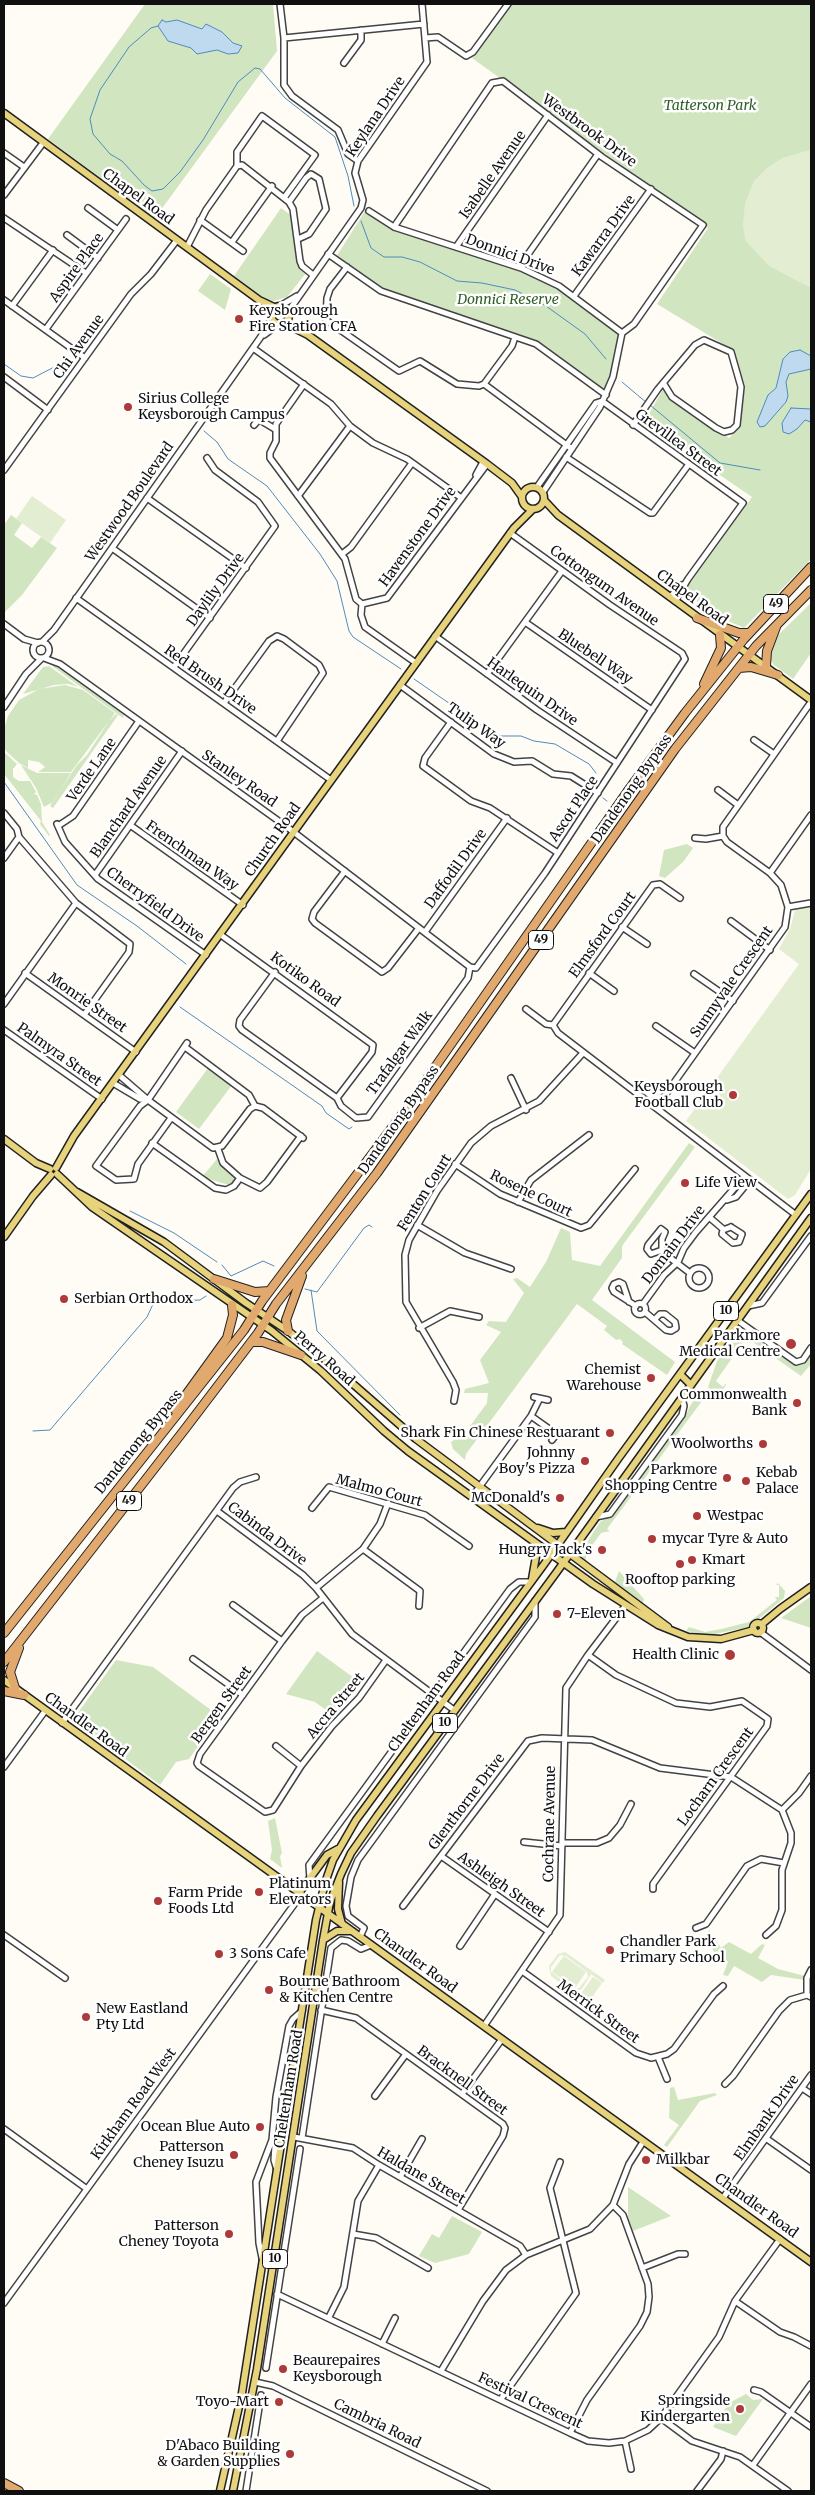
<!DOCTYPE html>
<style>
body{margin:0}
#map{position:relative;width:815px;height:2495px;overflow:hidden;background:#fefcf4;font-family:Merriweather,serif}
canvas{display:block}
.frame{position:absolute;inset:0;border:5px solid #101010;pointer-events:none}
</style>
<div id="map">
<canvas width="815" height="2495"></canvas>
<div class="frame"></div>
</div>
<script>
const ctx = document.querySelector('canvas').getContext('2d');
ctx.lineJoin = 'round';
function fill(path, color) { ctx.fillStyle = color; ctx.fill(path, 'evenodd'); }
const toPath = rows => new Path2D(rows.map(r => 'M' + r).join(''));
function trace(path, color, width, dash) { ctx.strokeStyle = color; ctx.lineWidth = width; ctx.lineCap = dash ? 'butt' : 'round'; ctx.setLineDash(dash || []); ctx.stroke(path); }
function label(font, color, halo, rows, align = 'center') {
  ctx.font = font + ' Merriweather,serif'; ctx.lineWidth = 5; ctx.setLineDash([]); ctx.textBaseline = 'middle'; ctx.strokeStyle = halo; ctx.fillStyle = color; for (const [text, x, y, turn = 0] of rows) {
    ctx.save(); ctx.translate(x, y); ctx.rotate((+turn || 0) * Math.PI / 180); ctx.textAlign = isNaN(turn) ? turn : align; if (halo) ctx.strokeText(text, 0, 0); ctx.fillText(text, 0, 0); ctx.restore();
  }
}
const green = toPath([
 [145,4,273,4,277,51,155,218,48,139],
 [510,4,811,4,811,559,744,628,717,616,684,592,752,497,644,423,663,389,729,438,740,427,745,386,733,350,657,304,708,228,472,58],
 [281,208,292,216,300,267,306,273,287,297,270,302,234,276],
 [365,211,388,226,508,268,520,270,551,284,619,334,609,384,604,388,600,387,535,342,377,286,336,257],
 [210,274,231,289,225,310,198,291],
 [11,515,22,523,14,535,32,548,41,537,57,548,22,595,4,613,4,525],
 [811,603,811,653,793,679,774,665,769,657,774,639],
 [54,663,124,714,123,718,52,666],
 [49,666,78,687,68,684,54,685,23,694,43,667],
 [65,685,83,690,115,713,71,772,38,772,45,767,39,762,28,760,28,768,19,763,6,751,4,747,5,726,8,716,19,700,39,689],
 [116,714,118,715,53,808,50,806,77,765,87,755,109,721],
 [4,752,17,764,13,769,13,777,19,781,30,781,36,792,34,794,37,795,41,804,42,822,50,835,49,836,40,824,41,821,4,774],
 [21,765,37,773,71,773,53,802,44,807,36,788],
 [687,844,693,848,683,862,665,878,659,876,664,850],
 [208,1068,232,1085,199,1129,176,1112],
 [689,1143,695,1147,622,1246,622,1258,592,1300,675,1362,667,1375,622,1344,623,1342,620,1339,616,1340,604,1330,607,1326,577,1304,466,1454,465,1460,453,1449,451,1442,465,1433,487,1403,488,1393,464,1393,465,1389,489,1383,480,1360,501,1332,486,1325,489,1321,506,1322,524,1293,513,1279,517,1278,530,1287,546,1262,561,1228,570,1232,572,1260,600,1266],
 [217,1159,220,1165,232,1173,236,1178,234,1183,229,1185,202,1177],
 [745,1332,794,1365,802,1364,811,1353,811,1364,801,1376,750,1340,748,1343,744,1341,716,1381,723,1387,726,1383,725,1387,720,1392,710,1389,708,1387,717,1361,736,1335],
 [694,1399,702,1401,607,1529,610,1531,601,1533,586,1554,586,1562,581,1559,582,1550,600,1522,612,1515,685,1416],
 [619,1571,644,1599,643,1603,615,1582],
 [778,1583,785,1591,784,1598,749,1627,710,1635,686,1631,689,1627,705,1632,721,1629,749,1622,777,1600,775,1597,779,1597,779,1585,776,1585],
 [811,1596,811,1628,781,1618],
 [317,1651,361,1683,334,1716,315,1702,286,1694],
 [116,1660,153,1667,219,1716,189,1759,176,1762,160,1785,78,1723,72,1721],
 [275,1818,282,1853,280,1856,282,1868,270,1859,272,1850,268,1821],
 [709,1930,721,1948,729,1942,751,1954,762,1944,765,1945,758,1958,778,1969,805,1976,805,1980,771,1975,762,1982,734,1966,728,1976,723,1975,728,1962,715,1954,706,1936],
 [674,2087,678,2100,715,2093,717,2095,700,2101,667,2147,664,2145,679,2125,669,2118,670,2088],
 [628,2187,671,2216,633,2231,628,2217],
 [452,2216,482,2232,469,2254,435,2263,419,2256,432,2234,439,2238],
 [746,2394,753,2400,763,2399,736,2436,713,2427,729,2403]
]);
const pitch = toPath([
 [809,150,811,151,811,288,769,266,745,240,743,224,745,203,754,181,767,168,782,158],
 [32,496,66,520,50,543,16,519],
 [811,906,811,1169,795,1195,788,1199,686,1121,799,964,779,949,790,929,795,910],
 [565,1952,605,1980,603,1983,591,1974,582,1989,573,1992,551,1976,549,1966,558,1954],
 [560,1955,566,1956,587,1972,588,1977,579,1988,574,1989,551,1972,551,1967],
 [564,1956,586,1972,575,1988,552,1972],
 [593,1977,602,1983,588,2003,579,1996]
]);
const water = toPath([
 [162,20,166,22,177,20,202,29,206,24,222,32,233,43,242,46,238,53,228,54,217,50,197,54,191,48,168,41,158,26,162,20],
 [800,350,811,356,811,369,789,374,786,382,788,396,786,402,765,426,760,427,757,422,768,395,776,388,783,359,790,352,800,350],
 [791,408,811,409,811,422,805,420,797,429,789,434,783,432,782,423,791,408]
]);
const stream = toPath([
 [158,26,151,28,129,47,100,90,90,119,93,134,110,154,122,161,144,185,152,191,163,189,180,172,203,140,238,82,255,68,260,69,285,98,335,137,348,176,354,206],
 [361,221,371,248,384,257,402,257,420,262,457,281,482,283,515,290,546,306,585,334,606,359],
 [4,364,21,376,33,378,62,363],
 [622,382,647,403],
 [650,405,720,463,760,470],
 [204,431,217,442,228,459,267,486,320,554,337,581,349,631,353,637,401,669],
 [414,679,488,730,501,736,521,736,534,741,555,744,589,764,596,773],
 [4,782,77,885,137,926,186,964],
 [603,798,607,801],
 [180,1007,322,1106,326,1113,349,1129,352,1127],
 [130,1211,174,1233,217,1262],
 [222,1265,231,1276,263,1261,274,1266],
 [305,1289,317,1292,364,1228,369,1225,372,1227],
 [311,1290,317,1331,400,1415],
 [33,1431,50,1430,147,1317,154,1302,200,1300,206,1296]
]);
const minor = toPath([
 [280,4,284,38,284,85,292,96,338,130,348,154,358,161],
 [284,38,424,24],
 [425,38,438,37,466,56,473,52,508,4],
 [344,63,361,40,361,30],
 [4,153,24,167],
 [237,166,237,152,262,116,315,155,284,198],
 [4,195,43,143],
 [289,202,306,178,311,174,319,179,326,209,309,234,298,239],
 [88,208,118,230],
 [369,211,394,227,521,268,559,286,622,333,613,377,600,407,543,492],
 [4,218,86,273],
 [200,220,243,251],
 [394,227,492,83,503,81,602,157,703,225,634,324,622,333],
 [67,235,98,258],
 [232,242,272,186],
 [187,247,206,210,237,166,242,165,289,202,293,209,300,261,302,266,313,275],
 [456,247,548,115],
 [328,254,381,291,536,344,606,395],
 [347,267,330,289,327,298,326,320,399,371,420,361,457,384,479,386,484,384],
 [521,268,524,260,598,154],
 [574,296,651,189],
 [4,300,85,358],
 [12,306,53,250],
 [280,306,297,296],
 [288,312,361,208,363,200,355,173,358,161,427,62,422,4],
 [46,329,126,219],
 [264,335,279,324],
 [253,348,331,404,350,426,373,443,407,459,460,497],
 [4,377,48,410],
 [304,384,276,424,276,441,270,453,270,458,345,559,356,599,362,604,387,598,487,464],
 [484,384,572,449],
 [484,384,512,346,515,337],
 [602,401,743,503,688,579,675,601],
 [260,420,275,429],
 [254,425,261,417],
 [633,425,658,389,695,345,704,340,731,352,741,387,737,425,732,430,724,432,716,428,672,397,664,384],
 [566,457,650,513,653,513,689,464],
 [4,470,131,294,151,274,177,240],
 [476,475,483,462],
 [537,487,596,403,602,401],
 [298,496,350,426],
 [147,498,246,568],
 [112,548,210,618],
 [342,554,351,547,412,463],
 [670,597,682,585],
 [76,598,331,780],
 [362,604,361,615,365,627,416,663],
 [525,622,652,710],
 [4,624,24,639,38,643],
 [435,636,537,710,617,763],
 '33 650a8 8 0 1 1 16 0a8 8 0 1 1-16 0Z',
 [42,642,54,630,112,548,260,338,272,318],
 [44,658,60,664,287,827,470,967,476,968,545,873,685,659,682,653,610,605,510,533],
 [174,667,275,526,258,502,215,470,207,458],
 [487,674,562,571],
 [400,685,494,754,514,762,532,761,553,774,571,776,598,793],
 [224,703,269,641,277,636,284,639,319,665,323,673,277,741],
 [4,707,26,674,41,659],
 [451,722,425,758,423,766,471,801,490,808,558,853],
 [754,740,774,754],
 [718,790,738,805],
 [4,813,17,829,19,837,76,903,130,944,129,952,84,1015],
 [57,824,65,842,98,879,206,955],
 [130,825,243,905],
 [58,826,73,816,139,721],
 [695,838,706,839,723,836],
 [4,858,19,837],
 [345,871,314,912,312,919,315,923,382,972,388,968,419,928],
 [770,873,811,815],
 [95,875,182,751],
 [788,907,811,903],
 [731,921,770,950],
 [622,927,647,944],
 [425,932,507,818],
 [221,935,373,1045,372,1052,337,1098],
 [275,972,240,1020,239,1026,242,1030,337,1098],
 [25,973,136,1052],
 [589,973,614,991],
 [694,974,733,1001],
 [4,1004,76,903],
 [526,1009,546,1024,553,1025],
 [553,1025,558,1033,796,1215],
 [553,1025,653,885,660,884,680,898],
 [656,1026,695,1053],
 [4,1030,102,1099],
 [185,1047,249,1095,255,1106],
 [119,1075,148,1100,213,1148,222,1146,250,1109,255,1106,263,1108,303,1138],
 [511,1078,526,1110],
 [113,1083,140,1099,147,1100],
 [337,1098,341,1106,356,1118,368,1117,468,978,470,967],
 [656,1108,785,927,788,907,781,885,770,873,727,842,723,836,723,827,811,702],
 [171,1118,138,1164,134,1179,116,1180,96,1166,140,1106,148,1100,187,1043],
 [152,1143,215,1188,226,1190,234,1186,240,1178],
 [218,1149,223,1163,240,1178,260,1188,267,1182,301,1136],
 [455,1164,500,1194,581,1228,589,1225,635,1169],
 [727,1200,736,1197,750,1180],
 [518,1202,531,1180,589,1135],
 [709,1217,723,1229],
 [417,1225,465,1253,511,1269],
 [731,1227,742,1234,739,1242,733,1243,722,1234,723,1230,731,1227],
 [661,1229,665,1232,662,1239,662,1250,651,1254,647,1249,648,1245,661,1229],
 [661,1251,690,1273],
 '689 1278a10 10 0 1 1 20 0a10 10 0 1 1-20 0Z',
 [629,1302,623,1284,619,1282,614,1284,612,1288,614,1292,636,1306],
 '634.5 1309a5.5 5.5 0 1 1 11 0a5.5 5.5 0 1 1-11 0Z',
 [643,1304,664,1275,678,1262,684,1248,696,1232,745,1176],
 [748,1306,762,1303,811,1236],
 [645,1312,666,1330,671,1331,676,1328,675,1322,665,1314,660,1314,655,1319],
 [737,1320,796,1362,803,1360,811,1348],
 [419,1328,450,1311,479,1317],
 [534,1397,548,1400],
 [454,1401,456,1390,453,1382,406,1302,405,1255,409,1240,437,1191,471,1143,491,1126,539,1101,583,1053],
 [531,1416,555,1433],
 [552,1440,559,1431],
 [472,1497,531,1416,539,1400],
 [312,1508,329,1487,425,1515,469,1546],
 [217,1511,303,1575,316,1588,352,1634,454,1710],
 [596,1517,610,1514,682,1415,684,1406,682,1398],
 [363,1549,420,1591,419,1606],
 [316,1588,363,1549,380,1524,388,1503],
 [323,1598,302,1615,282,1641,200,1754,197,1763,199,1766,265,1812,273,1810,301,1766,332,1726,359,1698,386,1660],
 [233,1605,282,1641],
 [760,1632,811,1670],
 [588,1655,616,1675,676,1703,710,1707,742,1701,768,1719,767,1726,653,1884,653,1889],
 [193,1659,243,1695],
 [62,1723,233,1488,240,1482,256,1477],
 [276,1746,301,1766],
 [4,1767,45,1711],
 [782,1810,799,1793,811,1776],
 [524,1842,562,1846],
 [562,1843,597,1843,609,1838,620,1825,631,1804],
 [441,1856,549,1932],
 [310,1879,309,1865,510,1589,519,1582,531,1582],
 [403,1906,528,1741,542,1738,592,1740,660,1768,731,1777,782,1810,791,1833,791,1843,782,1870,782,1910,776,1926,766,1935],
 [696,1928,706,1924,747,1866,761,1859,784,1863],
 [4,1935,65,1978],
 [360,1937,364,1928,348,1916,346,1906,351,1877,358,1860,535,1617,535,1601],
 [460,1946,495,1894],
 [522,1971,636,2053,651,2058,667,2054,674,2049,714,1994,723,1986],
 [807,1995,807,1978,811,1970],
 [321,2010,356,2018,503,2124,505,2128,503,2136,458,2210],
 [484,2026,560,1915,566,1688,588,1655,626,1605],
 [658,2057,667,2079],
 [725,2084,733,2076,779,2011,790,2000,807,1995,811,1997],
 [802,2088,811,2094],
 [462,2094,502,2039],
 [375,2096,406,2054],
 [4,2129,87,2189],
 [294,2137,353,2148,379,2165,520,2246,526,2255],
 [302,2138,331,1948,341,1940,348,1941,361,1949,371,1945],
 [767,2139,811,2170],
 [272,2140,275,2146,274,2160,277,2170],
 [400,2177,422,2139],
 [723,2198,811,2075],
 [353,2234,376,2238,428,2268],
 [262,2258,259,2243,256,2182,272,2140,276,2097,289,2026,293,2019,302,2011],
 [642,2268,678,2254,685,2254],
 [277,2294,570,2433,588,2441,609,2443,625,2441,648,2430,661,2418,719,2337,735,2301,780,2239],
 [735,2301,780,2332,794,2337,811,2346],
 [4,2303,301,1895],
 [329,2317,344,2287,358,2201,379,2165],
 [382,2344,395,2318],
 [266,2368,300,2149],
 [441,2371,483,2301,506,2270,526,2255,590,2229,613,2205],
 [255,2382,273,2386,487,2491],
 [754,2390,761,2392,811,2427],
 [501,2399,576,2293,550,2188,560,2162],
 [661,2418,692,2441,740,2457,788,2491],
 [570,2433,587,2400,640,2326,647,2312,649,2297,648,2284,623,2215,613,2205,629,2164,643,2142],
 [625,2441,631,2469],
 [753,2465,811,2384],
 [246,2491,261,2395],
 [697,2491,721,2459,723,2451]
]);
const major = toPath([
 [4,113,259,300,276,308],
 '271 315a9 9 0 1 1 18 0a9 9 0 1 1-18 0Z',
 [284,323,308,335,487,464,512,483,522,497],
 '522 498a11 11 0 1 1 22 0a11 11 0 1 1-22 0Z',
 [544,500,558,515,811,700],
 [4,1139,36,1163,50,1169],
 [56,1168,74,1136,306,815,514,528,533,509],
 [57,1174,92,1207,272,1331,321,1371,384,1431,408,1451,593,1584,658,1625,688,1637,721,1639,754,1630],
 [77,1192,164,1242,246,1303,288,1331,321,1356,416,1439,668,1627],
 [4,1237,33,1196,51,1175],
 [680,1374,691,1385],
 [538,1528,553,1533,566,1532],
 [532,1579,538,1545],
 '753 1628a5 5 0 1 1 10 0a5 5 0 1 1-10 0Z',
 [762,1624,780,1609,811,1587],
 [4,1680,811,2262],
 [339,1882,338,1909,342,1924],
 [299,1893,327,1855,338,1849],
 [323,1940,337,1931,351,1931],
 [220,2491,242,2393,316,1920,325,1883,333,1860,356,1820,545,1563,618,1459,811,1194],
 [233,2491,257,2369,323,1940,330,1902,341,1874,351,1853,377,1816,556,1573,811,1218]
]);
const highway = toPath([
 [697,618,739,633,749,633],
 [766,666,767,651,776,627],
 [739,668,751,667,778,675],
 [704,684,721,648,720,635],
 [214,1279,255,1292,269,1291],
 [288,1331,286,1320,302,1276],
 [251,1342,263,1342,301,1355],
 [175,1410,227,1338,233,1315,232,1305],
 [4,1633,244,1330,262,1301,403,1113,627,792,685,713,744,639,811,567],
 [4,1662,185,1429,258,1333,276,1304,377,1173,675,749,756,646,811,590],
 [15,1688,10,1672,19,1648],
 [4,1691,24,1695],
 [4,2483,19,2491]
]);
const markers = [
 [239,319,5,"#af3939"],
 [128,407,5,"#af3939"],
 [733,1095,5,"#af3939"],
 [685,1183,5,"#af3939"],
 [64,1299,5,"#af3939"],
 [791,1344,6,"#af3939"],
 [651,1378,5,"#af3939"],
 [797,1403,5,"#af3939"],
 [610,1433,5,"#af3939"],
 [763,1444,5,"#af3939"],
 [585,1461,5,"#af3939"],
 [727,1478,5,"#af3939"],
 [746,1481,5,"#af3939"],
 [560,1498,5,"#af3939"],
 [697,1516,5,"#af3939"],
 [652,1539,5,"#af3939"],
 [602,1550,5,"#af3939"],
 [692,1560,5,"#af3939"],
 [680,1564,5,"#af3939"],
 [557,1614,5,"#af3939"],
 [730,1655,6,"#af3939"],
 [259,1892,5,"#af3939"],
 [158,1901,5,"#af3939"],
 [610,1950,5,"#af3939"],
 [219,1954,5,"#af3939"],
 [269,1990,5,"#af3939"],
 [86,2017,5,"#af3939"],
 [260,2127,5,"#af3939"],
 [234,2155,5,"#af3939"],
 [646,2160,5,"#af3939"],
 [229,2234,5,"#af3939"],
 [283,2369,5,"#af3939"],
 [279,2402,5,"#af3939"],
 [740,2409,5,"#af3939"],
 [290,2454,5,"#af3939"]
];
const shields = [
 [776,604,25],
 [541,940,25],
 [726,1311,25],
 [129,1501,25],
 [445,1723,25],
 [275,2259,25]
];
const shieldNames = [
 ["49",776,604],
 ["49",541,940],
 ["10",726,1311],
 ["49",129,1501],
 ["10",445,1723],
 ["10",275,2259]
];
const parkNames = [
 ["Tatterson Park",710,106],
 ["Donnici Reserve",508,300]
];
const streetNames = [
 ["Keylana Drive",376,117,-56],
 ["Westbrook Drive",589,131,36],
 ["Isabelle Avenue",493,175,-55],
 ["Chapel Road",138,197,36],
 ["Kawarra Drive",604,236,-54],
 ["Donnici Drive",510,255,20],
 ["Aspire Place",77,268,-54],
 ["Chi Avenue",79,347,-54],
 ["Grevillea Street",678,443,36],
 ["Westwood Boulevard",130,502,-55],
 ["Havenstone Drive",418,537,-54],
 ["Cottongum Avenue",604,586,35],
 ["Daylily Drive",216,590,-54],
 ["Chapel Road",692,598,36],
 ["Bluebell Way",595,657,34],
 ["Red Brush Drive",210,680,35],
 ["Harlequin Drive",532,692,35],
 ["Tulip Way",476,726,35],
 ["Verde Lane",92,770,-55],
 ["Stanley Road",239,779,35],
 ["Dandenong Bypass",632,789,-55],
 ["Blanchard Avenue",129,807,-55],
 ["Ascot Place",574,809,-56],
 ["Church Road",273,840,-55],
 ["Frenchman Way",192,856,35],
 ["Daffodil Drive",456,869,-54],
 ["Cherryfield Drive",155,905,36],
 ["Elmsford Court",603,935,-54],
 ["Kotiko Road",305,980,36],
 ["Sunnyvale Crescent",732,982,-55],
 ["Monrie Street",87,1003,35],
 ["Trafalgar Walk",400,1053,-54],
 ["Palmyra Street",59,1055,35],
 ["Dandenong Bypass",399,1120,-55],
 ["Fenton Court",425,1193,-58],
 ["Rosene Court",531,1194,26],
 ["Domain Drive",674,1245,-53],
 ["Perry Road",324,1359,41],
 ["Dandenong Bypass",139,1442,-51],
 ["Malmo Court",379,1491,15],
 ["Cabinda Drive",267,1534,37],
 ["Cheltenham Road",427,1702,-54],
 ["Bergen Street",222,1705,-54],
 ["Accra Street",336,1706,-50],
 ["Chandler Road",86,1725,36],
 ["Locharn Crescent",716,1777,-54],
 ["Glenthorne Drive",467,1802,-53],
 ["Cochrane Avenue",550,1824,-89],
 ["Ashleigh Street",501,1885,35],
 ["Chandler Road",415,1961,36],
 ["Merrick Street",598,2012,36],
 ["Bracknell Street",462,2081,36],
 ["Cheltenham Road",289,2089,-81],
 ["Kirkham Road West",134,2104,-54],
 ["Elmbank Drive",767,2118,-55],
 ["Haldane Street",421,2176,30],
 ["Chandler Road",756,2206,36],
 ["Festival Crescent",530,2401,25],
 ["Cambria Road",377,2424,26]
];
const poiNames = [
 ["Keysborough",249,311],
 ["Fire Station CFA",249,327],
 ["Sirius College",138,399],
 ["Keysborough Campus",138,415],
 ["Keysborough",723,1087,"right"],
 ["Football Club",723,1103,"right"],
 ["Life View",695,1183],
 ["Serbian Orthodox",74,1299],
 ["Parkmore",780,1336,"right"],
 ["Medical Centre",780,1352,"right"],
 ["Chemist",641,1370,"right"],
 ["Warehouse",641,1386,"right"],
 ["Commonwealth",787,1395,"right"],
 ["Bank",787,1411,"right"],
 ["Shark Fin Chinese Restuarant",600,1433,"right"],
 ["Woolworths",753,1444,"right"],
 ["Johnny",575,1453,"right"],
 ["Boy's Pizza",575,1469,"right"],
 ["Parkmore",717,1470,"right"],
 ["Shopping Centre",717,1486,"right"],
 ["Kebab",756,1473],
 ["Palace",756,1489],
 ["McDonald's",550,1498,"right"],
 ["Westpac",707,1516],
 ["mycar Tyre & Auto",662,1539],
 ["Hungry Jack's",592,1550,"right"],
 ["Kmart",702,1560],
 ["Rooftop parking",680,1580,"center"],
 ["7-Eleven",567,1614],
 ["Health Clinic",719,1655,"right"],
 ["Platinum",269,1884],
 ["Elevators",269,1900],
 ["Farm Pride",168,1893],
 ["Foods Ltd",168,1909],
 ["Chandler Park",620,1942],
 ["Primary School",620,1958],
 ["3 Sons Cafe",229,1954],
 ["Bourne Bathroom",279,1982],
 ["& Kitchen Centre",279,1998],
 ["New Eastland",96,2009],
 ["Pty Ltd",96,2025],
 ["Ocean Blue Auto",250,2127,"right"],
 ["Patterson",224,2147,"right"],
 ["Cheney Isuzu",224,2163,"right"],
 ["Milkbar",656,2160],
 ["Patterson",219,2226,"right"],
 ["Cheney Toyota",219,2242,"right"],
 ["Beaurepaires",293,2361],
 ["Keysborough",293,2377],
 ["Springside",730,2401,"right"],
 ["Kindergarten",730,2417,"right"],
 ["Toyo-Mart",269,2402,"right"],
 ["D'Abaco Building",280,2446,"right"],
 ["& Garden Supplies",280,2462,"right"]
];
fill(green, '#d2e5c1');
fill(pitch, '#e2edd2');
fill(water, '#bfdaef');
trace(water, '#4f8bbd', 1);
trace(stream, '#4f8bbd', 1);
trace(minor, '#434343', 8);
trace(major, '#212121', 9);
trace(highway, '#212121', 10);
trace(minor, '#fff', 5);
trace(major, '#e7d37b', 6);
trace(highway, '#e2a96e', 8);
for (const [x, y, r, color] of markers) { const dot = new Path2D(); dot.arc(x, y, r, 0, 2 * Math.PI); ctx.fillStyle = color; ctx.fill(dot); trace(dot, '#fff', 2); }
for (const [x, y, w] of shields) { const box = new Path2D(); box.roundRect(x - w / 2, y - 9.5, w, 19, 4); ctx.fillStyle = '#fff'; ctx.fill(box); trace(box, '#101010', 1); }
label('bold 12px', '#101010', null, shieldNames);
label('italic 14px', '#306028', '#fff', parkNames);
label('14px', '#101010', '#fff', streetNames);
label('14px', '#101010', '#fff', poiNames, 'left');
</script>
